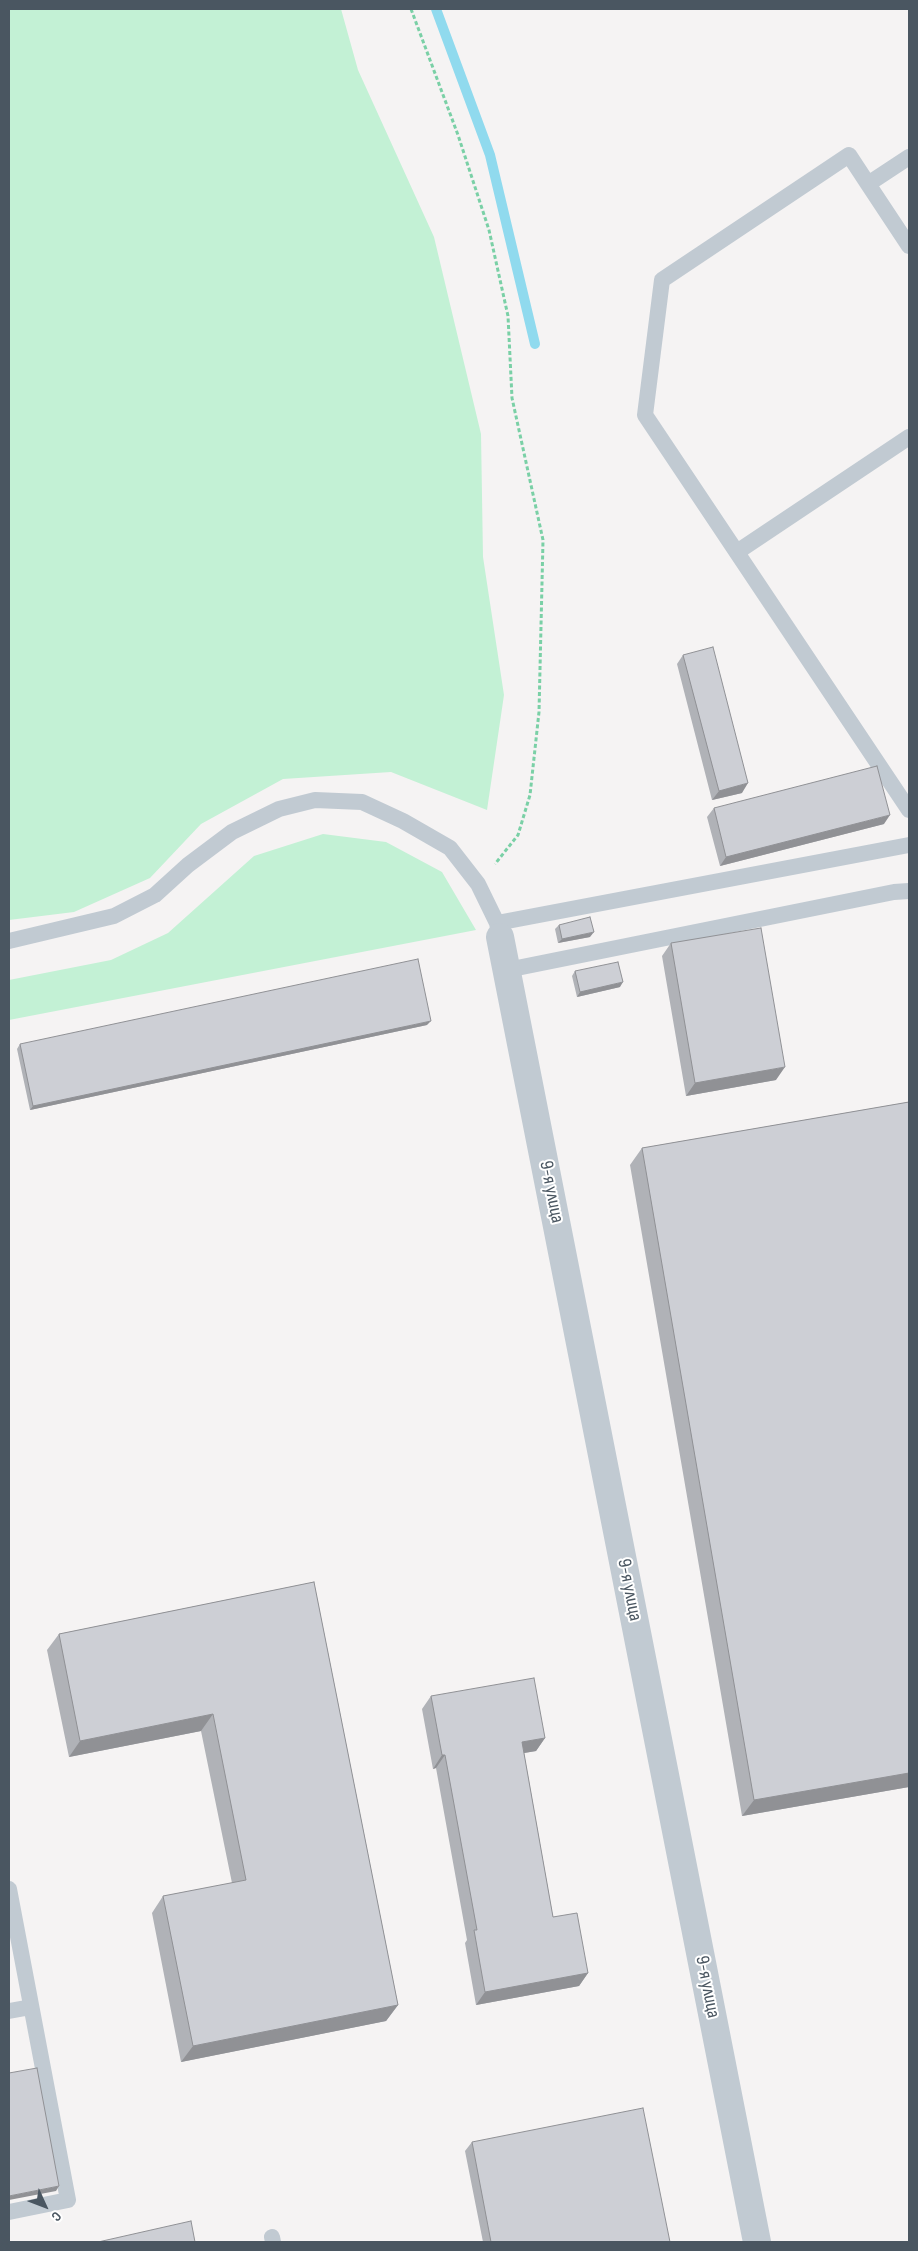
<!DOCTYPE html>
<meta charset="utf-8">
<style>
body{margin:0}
#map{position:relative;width:918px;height:2251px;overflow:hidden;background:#f5f3f3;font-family:"Sofia Sans Condensed",sans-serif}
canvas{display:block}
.frame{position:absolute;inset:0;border:10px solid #4a5661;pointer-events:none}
.north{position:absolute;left:20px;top:2181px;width:50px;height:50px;-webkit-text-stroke:4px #fff;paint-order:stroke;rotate:133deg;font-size:14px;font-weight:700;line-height:20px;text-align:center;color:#4a5661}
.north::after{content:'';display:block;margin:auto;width:18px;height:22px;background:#4a5661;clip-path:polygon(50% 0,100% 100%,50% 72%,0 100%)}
</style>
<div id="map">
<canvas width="918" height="2251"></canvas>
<div class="frame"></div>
<div class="north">С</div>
</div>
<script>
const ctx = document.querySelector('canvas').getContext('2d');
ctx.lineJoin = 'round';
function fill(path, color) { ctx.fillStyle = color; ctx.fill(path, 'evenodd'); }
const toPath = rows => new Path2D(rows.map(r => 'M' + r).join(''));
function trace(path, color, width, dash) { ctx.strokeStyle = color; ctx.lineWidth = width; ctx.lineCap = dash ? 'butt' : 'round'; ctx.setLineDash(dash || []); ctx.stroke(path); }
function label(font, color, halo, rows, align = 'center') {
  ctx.font = font + ' "Sofia Sans Condensed",sans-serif'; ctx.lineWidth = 4; ctx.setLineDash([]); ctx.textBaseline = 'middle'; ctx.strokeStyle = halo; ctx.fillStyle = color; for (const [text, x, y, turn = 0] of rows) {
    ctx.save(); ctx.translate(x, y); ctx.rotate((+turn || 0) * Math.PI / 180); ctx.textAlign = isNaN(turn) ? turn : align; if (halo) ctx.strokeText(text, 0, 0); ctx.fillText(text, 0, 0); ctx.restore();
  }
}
const green = toPath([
 [9,9,341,9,358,70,434,237,481,434,483,557,504,695,487,810,391,772,283,779,201,824,150,878,74,912,9,920],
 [323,834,386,842,442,872,476,930,9,1020,9,980,111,960,168,933,254,856]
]);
const stream = toPath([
 [436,9,490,155,535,344]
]);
const path = toPath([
 [411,9,458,135,489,230,508,316,512,398,543,540,539,712,530,795,518,835,495,864]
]);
const lane = toPath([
 [909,157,868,184,849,155,662,280,645,415,909,810],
 [868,184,909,246],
 [737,552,909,437],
 [497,923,909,845],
 [9,941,114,916,155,895,188,865,232,832,279,809,315,800,362,802,403,821,450,848,478,884,497,923,500,937],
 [507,970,894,892,909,891],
 [9,1889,68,2200,9,2212],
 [9,2011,31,2007],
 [272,2237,273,2242]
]);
const street = toPath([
 [500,937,757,2242]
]);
const wall = toPath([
 [683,655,742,793,712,800,677,664],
 [714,808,884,824,720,866,707,817],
 [559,925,590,937,558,943,555,929],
 [671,943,776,1080,686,1096,662,956],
 [575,971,620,987,577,997,572,976],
 [427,1025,30,1110,17,1049,20,1044],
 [909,1102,909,1787,742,1816,630,1165,642,1148],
 [314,1582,398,2005,386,2021,181,2062,152,1913,163,1896,232,1883,201,1731,69,1757,47,1650,59,1634],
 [431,1696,545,1738,536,1751,524,1753,553,1917,588,1973,579,1986,476,2005,465,1943,467,1940,436,1768,433,1769,422,1709],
 [472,2142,670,2242,483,2242,465,2151]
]);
const shadedWall = toPath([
 [748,783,742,793,712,800,719,791],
 [890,815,884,824,720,866,726,857],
 [594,932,590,937,558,943,562,939],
 [623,982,620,987,577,997,580,992],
 [431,1021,427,1025,30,1110,33,1106],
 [785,1067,776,1080,686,1096,695,1083],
 [213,1714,201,1731,69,1757,80,1741],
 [545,1738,536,1751,512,1755,522,1742],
 [442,1755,445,1755,436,1768,433,1769],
 [909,1773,909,1787,742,1816,754,1800],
 [588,1973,579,1986,476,2005,485,1992],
 [398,2005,386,2021,181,2062,193,2046],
 [59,2186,56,2191,9,2200,9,2196]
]);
const building = toPath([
 [713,647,748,783,719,791,683,655,713,647],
 [877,766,890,815,726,857,714,808,877,766],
 [590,917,594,932,562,939,559,925,590,917],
 [761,928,785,1067,695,1083,671,943,761,928],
 [418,959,431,1021,33,1106,20,1044,418,959],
 [618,962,623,982,580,992,575,971,618,962],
 [909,1102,909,1773,754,1800,642,1148,909,1102],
 [314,1582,398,2005,193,2046,163,1896,246,1880,213,1714,80,1741,59,1634,314,1582],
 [534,1678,545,1738,522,1742,553,1917,577,1913,588,1973,485,1992,474,1930,477,1930,445,1755,442,1755,431,1696,534,1678],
 [37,2068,59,2186,9,2196,9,2073,37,2068],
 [643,2108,670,2242,491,2242,472,2142,643,2108],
 [191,2221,195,2242,98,2242,191,2221]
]);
const streetNames = [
 ["9-я улица",551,1192,79],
 ["9-я улица",629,1590,79],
 ["9-я улица",707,1987,79]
];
fill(green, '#c3f1d5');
trace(stream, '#90daee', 10);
trace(path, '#7ad0a6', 3, [4, 2.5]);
trace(lane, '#c1cad2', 16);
trace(street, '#c1cad2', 28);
fill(wall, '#b0b2b7');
fill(shadedWall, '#909195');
fill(building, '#cdcfd5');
trace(building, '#909195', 1);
label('19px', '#4a5661', '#fff', streetNames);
</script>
